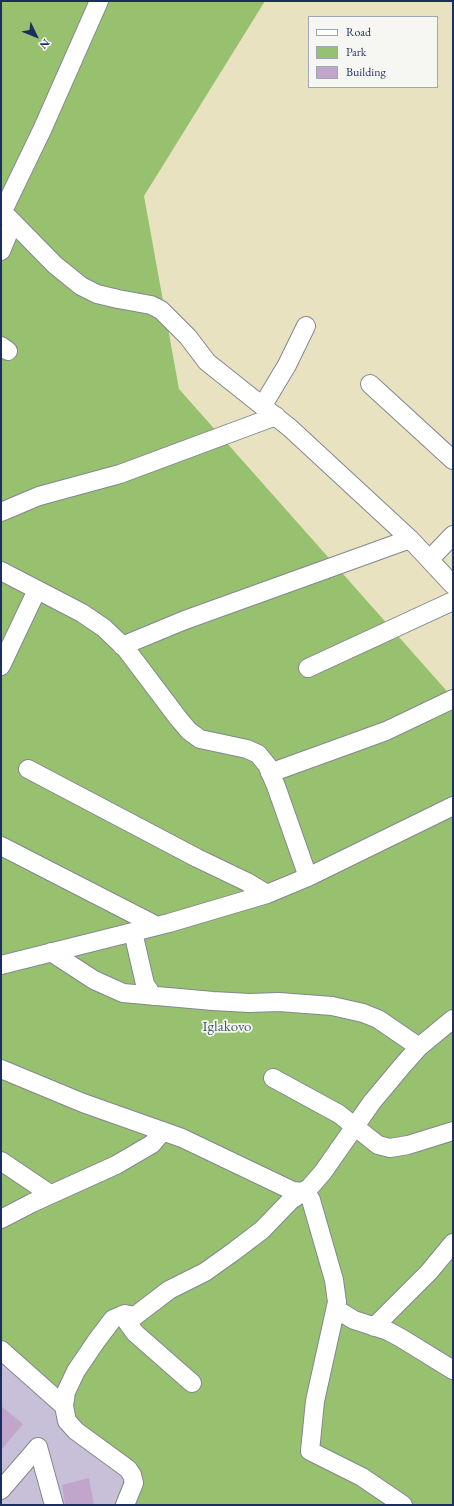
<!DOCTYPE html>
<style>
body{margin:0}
#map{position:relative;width:454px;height:1506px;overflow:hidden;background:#e9e2c0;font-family:"EB Garamond",serif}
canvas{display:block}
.frame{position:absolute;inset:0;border:2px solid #1b2f5e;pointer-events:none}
.legend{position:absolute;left:308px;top:16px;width:130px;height:72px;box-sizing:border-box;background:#f6f6f2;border:1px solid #9ea6b7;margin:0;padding:5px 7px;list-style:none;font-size:12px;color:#1b2f5e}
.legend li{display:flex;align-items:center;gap:8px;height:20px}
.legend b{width:20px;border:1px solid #9ea6b7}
.north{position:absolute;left:16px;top:16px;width:40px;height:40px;-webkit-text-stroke:3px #f6f6f2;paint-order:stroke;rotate:133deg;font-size:11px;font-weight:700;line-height:16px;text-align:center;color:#1b2f5e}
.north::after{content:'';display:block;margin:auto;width:14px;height:18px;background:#1b2f5e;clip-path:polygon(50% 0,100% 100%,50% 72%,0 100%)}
</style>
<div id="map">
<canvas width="454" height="1506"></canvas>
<div class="frame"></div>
<ul class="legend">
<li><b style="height:5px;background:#fff"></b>Road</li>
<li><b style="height:11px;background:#97c16e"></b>Park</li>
<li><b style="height:11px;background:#c2a5ca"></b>Building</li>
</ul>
<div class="north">N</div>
</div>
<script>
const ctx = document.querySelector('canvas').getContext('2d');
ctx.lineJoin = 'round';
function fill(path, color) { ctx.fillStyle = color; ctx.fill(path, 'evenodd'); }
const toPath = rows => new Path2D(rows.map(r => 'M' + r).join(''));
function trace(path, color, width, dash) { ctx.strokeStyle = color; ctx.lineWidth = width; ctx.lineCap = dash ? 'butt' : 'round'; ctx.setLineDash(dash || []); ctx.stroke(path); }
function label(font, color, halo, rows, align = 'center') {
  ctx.font = font + ' "EB Garamond",serif'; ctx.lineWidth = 3.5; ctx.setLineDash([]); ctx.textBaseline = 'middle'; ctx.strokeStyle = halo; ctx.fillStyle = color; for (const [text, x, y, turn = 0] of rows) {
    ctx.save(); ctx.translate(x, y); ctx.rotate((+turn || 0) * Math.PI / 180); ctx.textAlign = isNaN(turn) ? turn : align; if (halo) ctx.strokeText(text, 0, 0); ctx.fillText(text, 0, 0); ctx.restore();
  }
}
const industrial = toPath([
 [1,1357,127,1475,114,1505,1,1505]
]);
const green = toPath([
 [1,1,265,1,144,196,179,389,453,698,453,1505,114,1505,126,1475,57,1423,57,1403,1,1357]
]);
const building = toPath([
 [1,1406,23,1424,1,1450],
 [89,1478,94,1505,65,1505,62,1485]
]);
const minor = toPath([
 [3,212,55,265,81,286,97,294,118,299,151,305,161,310,188,337,207,362,290,428,410,539,453,585],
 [1,215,42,130,99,1],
 [1,251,13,222],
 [1,346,8,351],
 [370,384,453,460],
 [263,405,287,365,306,326],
 [1,512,39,496,120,474,276,416],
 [430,559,453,535],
 [1,571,82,613,104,628,126,649,178,718,189,731,200,739,247,749,258,754,267,765,276,786,308,877],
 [122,646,185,620,410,539],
 [1,666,37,590],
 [308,668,453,601],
 [28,769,197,858,247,882,267,894],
 [270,773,386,731,453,699],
 [1,846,157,926],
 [133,932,145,984,153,996],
 [51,952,94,980,123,993,213,1001,249,1003,279,1002,332,1006,363,1013,378,1019,419,1047],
 [1,965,169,923,267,894,308,877,453,806],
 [1,1069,83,1103,182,1138,293,1191,305,1192,307,1194,311,1200,334,1280,337,1302,315,1401,310,1451,362,1477,403,1505],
 [273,1078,339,1114,378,1145,390,1148,408,1145,453,1131],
 [1,1161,50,1194],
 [1,1219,32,1203,116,1165,152,1144,163,1131],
 [336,1309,354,1320,388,1331,401,1338,453,1370],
 [122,1315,135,1333,192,1383],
 [374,1327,429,1272,453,1243],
 [1,1350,64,1406],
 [38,1447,54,1505],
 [1,1490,38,1447],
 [125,1505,134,1483,132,1475,128,1469,76,1431,67,1421,64,1406,66,1392,76,1371,97,1340,113,1319,125,1314,135,1316,169,1290,205,1272,233,1252,262,1230,290,1201,310,1187,323,1172,372,1102,403,1065,419,1047,453,1019]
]);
const parkNames = [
 ["Iglakovo",227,1027]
];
fill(industrial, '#c7c0d8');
fill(green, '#97c16e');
fill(building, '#c2a5ca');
trace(minor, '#82888f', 20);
trace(minor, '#fff', 18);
label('15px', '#405b63', '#f6f6f2', parkNames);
</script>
